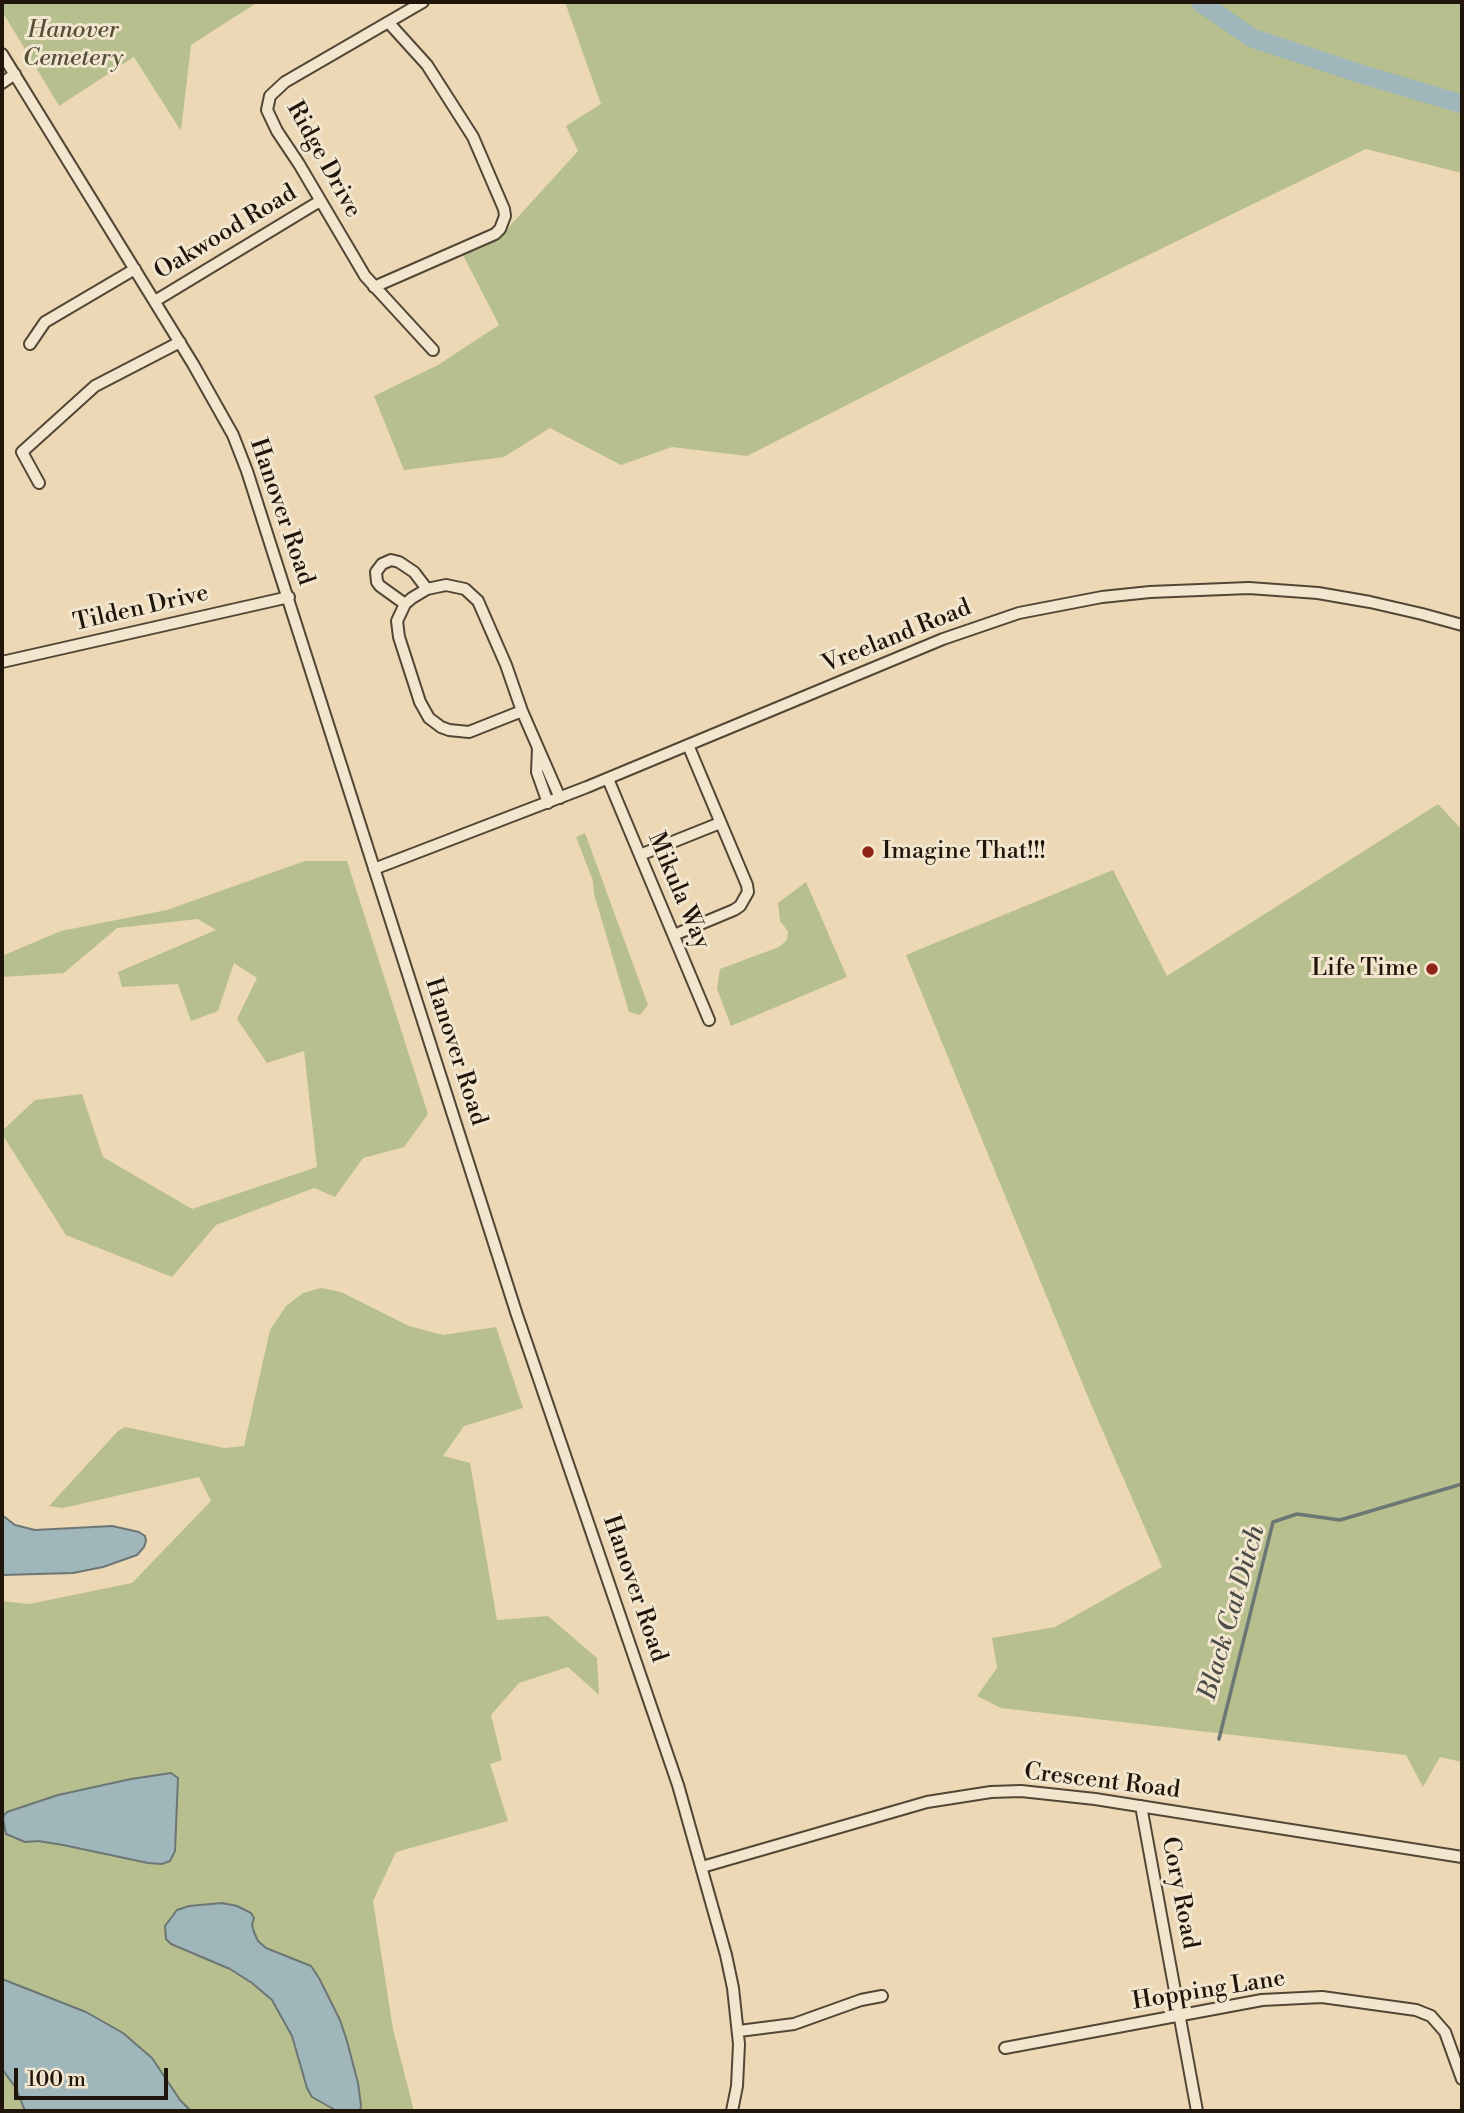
<!DOCTYPE html>
<style>
body{margin:0}
#map{position:relative;width:1464px;height:2113px;overflow:hidden;background:#ecd8b5;font-family:"Libre Bodoni",serif}
canvas{display:block}
.frame{position:absolute;inset:0;border:4px solid #1f150a;pointer-events:none}
.scale{position:absolute;left:14px;top:2068px;width:154px;height:32px;box-sizing:border-box;border:4px solid #1f150a;border-top:0;padding-left:9px;font-size:21px;line-height:24px;white-space:nowrap;color:#1f150a;-webkit-text-stroke:5px #f3e6cf;paint-order:stroke}
</style>
<div id="map">
<canvas width="1464" height="2113"></canvas>
<div class="frame"></div>
<div class="scale">100 m</div>
</div>
<script>
const ctx = document.querySelector('canvas').getContext('2d');
ctx.lineJoin = 'round';
function fill(path, color) { ctx.fillStyle = color; ctx.fill(path, 'evenodd'); }
const toPath = rows => new Path2D(rows.map(r => 'M' + r).join(''));
function trace(path, color, width, dash) { ctx.strokeStyle = color; ctx.lineWidth = width; ctx.lineCap = dash ? 'butt' : 'round'; ctx.setLineDash(dash || []); ctx.stroke(path); }
function label(font, color, halo, rows, align = 'center') {
  ctx.font = font + ' "Libre Bodoni",serif'; ctx.lineWidth = 6; ctx.setLineDash([]); ctx.textBaseline = 'middle'; ctx.strokeStyle = halo; ctx.fillStyle = color; for (const [text, x, y, turn = 0] of rows) {
    ctx.save(); ctx.translate(x, y); ctx.rotate((+turn || 0) * Math.PI / 180); ctx.textAlign = isNaN(turn) ? turn : align; if (halo) ctx.strokeText(text, 0, 0); ctx.fillText(text, 0, 0); ctx.restore();
  }
}
const green = toPath([
 [2,2,258,2,191,45,181,131,134,57,59,106,2,11],
 [565,2,1462,2,1462,173,1366,149,980,337,747,456,672,447,621,465,550,428,504,457,404,470,374,396,438,365,499,325,460,249,508,228,578,151,566,126,601,104],
 [1438,804,1462,830,1462,1762,1440,1757,1423,1787,1406,1755,1001,1708,977,1696,997,1668,992,1638,1055,1627,1162,1567,1088,1397,906,955,1113,870,1167,976],
 [585,833,648,1005,640,1015,629,1012,594,894,593,881,576,837],
 [305,861,347,861,428,1114,404,1147,363,1158,335,1197,314,1188,216,1225,172,1277,66,1235,2,1134,2,1131,35,1100,82,1094,103,1157,192,1209,317,1167,304,1051,267,1063,237,1019,257,978,234,963,218,1011,191,1021,178,984,122,987,118,972,216,930,198,919,117,928,64,973,2,977,2,956,61,931,167,910],
 [806,882,847,977,731,1026,717,989,720,969,779,947,787,940,788,931,780,921,778,903],
 [321,1288,341,1292,409,1326,443,1335,496,1327,523,1408,464,1426,443,1456,470,1463,497,1620,548,1616,597,1658,599,1695,568,1667,519,1683,491,1715,502,1760,490,1764,508,1821,396,1852,373,1901,393,2029,414,2111,2,2111,2,1601,29,1604,132,1583,211,1501,199,1477,63,1508,49,1506,118,1431,125,1427,224,1448,244,1446,270,1330,286,1306,303,1293]
]);
const water = toPath([
 [2,1515,15,1525,35,1530,112,1526,139,1532,145,1536,146,1541,144,1547,137,1555,103,1567,73,1573,2,1575,2,1515],
 [171,1773,178,1778,175,1851,170,1861,162,1864,148,1863,63,1845,38,1841,25,1842,6,1834,3,1819,4,1815,7,1812,58,1795,131,1779,171,1773],
 [222,1903,237,1906,251,1913,254,1918,252,1925,254,1932,258,1941,266,1948,311,1966,319,1978,340,2020,347,2041,358,2083,361,2105,360,2111,337,2111,312,2097,307,2088,292,2036,272,2000,252,1983,230,1969,171,1944,166,1939,165,1926,177,1910,189,1906,222,1903],
 [2,1979,86,2012,123,2033,152,2058,180,2100,191,2111,25,2111,16,2088,2,2069,2,1979]
]);
const stream = toPath([
 [1219,1739,1273,1522,1297,1514,1340,1520,1462,1484]
]);
const river = toPath([
 [1200,2,1252,38,1361,74,1462,104]
]);
const minor = toPath([
 [423,2,285,82,270,96,267,110,277,131,299,164,365,276,433,350],
 [2,54,193,364,233,435,247,471,517,1315,678,1785,726,1955,733,1988,739,2044,737,2086,732,2111],
 [2,83,15,74],
 [374,287,495,234,500,229,505,216,504,209,473,137,427,65,389,23],
 [155,301,320,201],
 [30,344,45,322,135,269],
 [39,483,22,452,95,386,180,342],
 [405,604,380,586,377,582,376,572,382,564,391,560,399,562,414,572,427,589],
 [2,662,289,597],
 [522,711,469,732,449,730,441,727,429,718,420,702,399,637,397,621,405,604,412,598,427,589,446,585,465,589,478,601,506,665,522,711,560,798],
 [538,748,537,772,548,803],
 [608,779,709,1020],
 [640,855,720,823],
 [374,869,587,787,943,639,1019,613,1102,597,1150,592,1249,588,1318,593,1370,602,1422,614,1462,625],
 [674,935,734,910,740,906,748,892,747,885,688,745],
 [1141,1806,1197,2111],
 [702,1867,927,1802,991,1792,1021,1791,1095,1799,1462,1857],
 [739,2031,794,2024,861,2000,882,1996],
 [1005,2048,1262,2000,1322,1997,1416,2010,1431,2016,1445,2032,1462,2079]
]);
const markers = [
 [868,852,7,"#8f2418"],
 [1432,969,7,"#8f2418"]
];
const parkNames = [
 ["Hanover",73,31],
 ["Cemetery",73,59]
];
const streetNames = [
 ["Ridge Drive",323,160,61],
 ["Oakwood Road",226,233,-31],
 ["Hanover Road",281,512,71],
 ["Tilden Drive",141,609,-13],
 ["Vreeland Road",897,637,-22],
 ["Mikula Way",678,891,67],
 ["Hanover Road",455,1052,72],
 ["Hanover Road",634,1589,71],
 ["Crescent Road",1102,1782,7],
 ["Cory Road",1179,1893,79],
 ["Hopping Lane",1209,1991,-9]
];
const poiNames = [
 ["Imagine That!!!",882,852],
 ["Life Time",1418,969,"right"]
];
const waterNames = [
 ["Black Cat Ditch",1233,1613,-74]
];
fill(green, '#b7bf8e');
fill(water, '#9fb6ba');
trace(water, '#6c7674', 2);
trace(stream, '#6c7674', 3.5);
trace(river, '#9fb6ba', 19);
trace(minor, '#524635', 14);
trace(minor, '#f3e6cf', 10);
for (const [x, y, r, color] of markers) { const dot = new Path2D(); dot.arc(x, y, r, 0, 2 * Math.PI); ctx.fillStyle = color; ctx.fill(dot); trace(dot, '#f3e6cf', 2.5); }
label('italic 24px', '#545038', '#f3e6cf', parkNames);
label('24px', '#1f150a', '#f3e6cf', streetNames);
label('24px', '#1f150a', '#f3e6cf', poiNames, 'left');
label('italic 26px', '#4c4d48', '#f3e6cf', waterNames);
</script>
